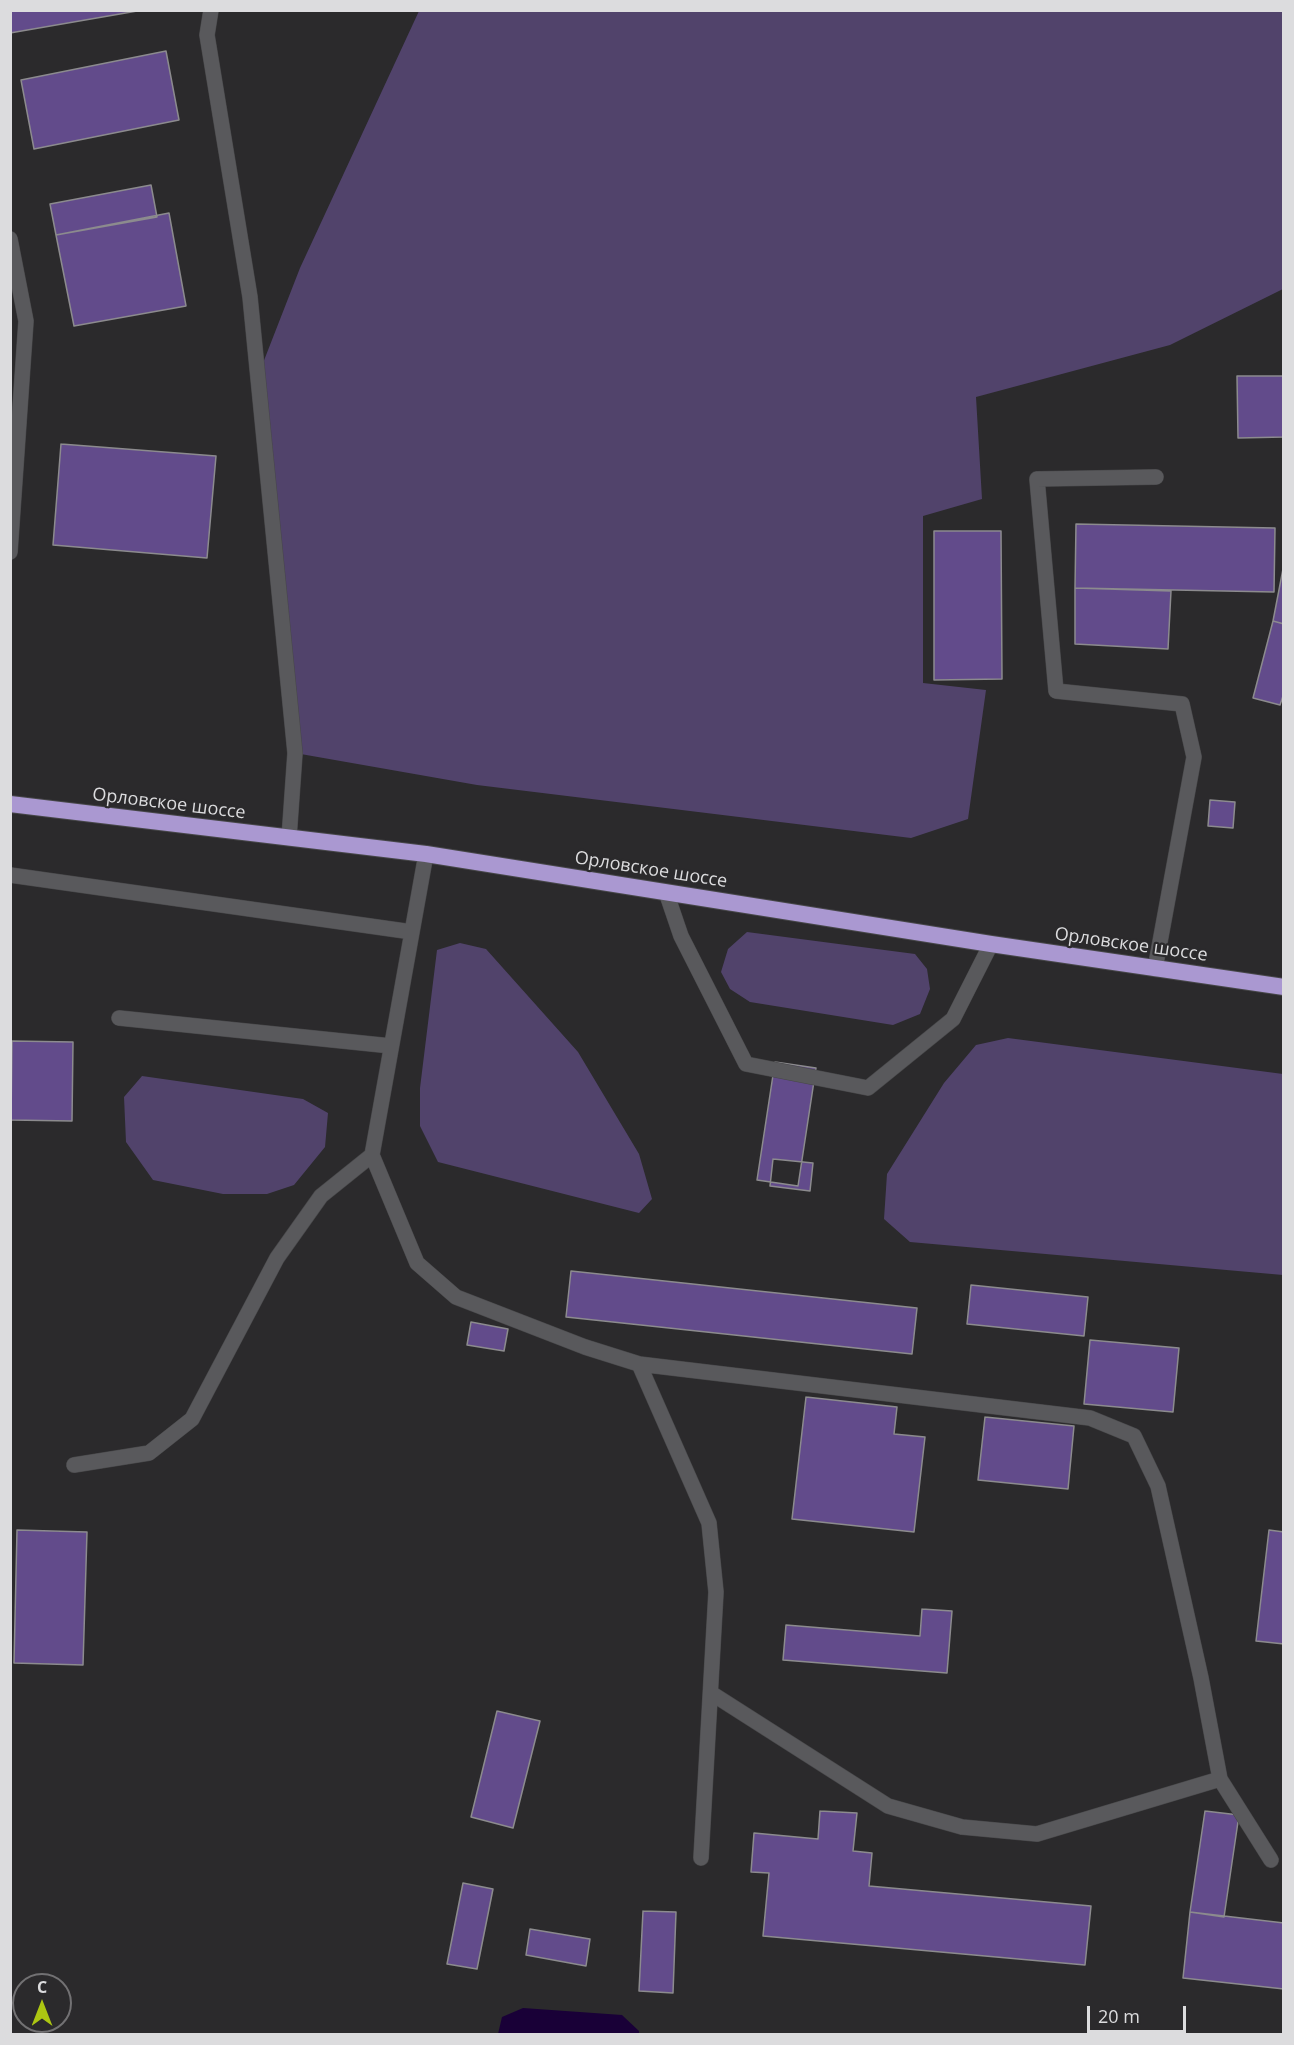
<!DOCTYPE html>
<meta charset="utf-8">
<style>
body{margin:0}
#map{position:relative;width:1294px;height:2045px;overflow:hidden;background:#2b2a2c;font-family:"Open Sans",sans-serif}
canvas{display:block}
.frame{position:absolute;inset:0;border:12px solid #dcdcde;pointer-events:none}
.north{position:absolute;left:12px;top:1973px;width:60px;height:60px;box-sizing:border-box;background:#2b2a2c;border:2px solid #727173;border-radius:50%;rotate:0deg;font-size:16px;font-weight:700;line-height:24px;text-align:center;color:#dcdcde}
.north::after{content:'';display:block;margin:auto;width:21px;height:27px;background:#acc612;clip-path:polygon(50% 0,100% 100%,50% 72%,0 100%)}
.scale{position:absolute;left:1087px;top:2006px;width:99px;height:27px;box-sizing:border-box;border:3px solid #dcdcde;border-top:0;padding-left:8px;font-size:18px;line-height:21px;white-space:nowrap;color:#dcdcde;-webkit-text-stroke:4px #2b2a2c;paint-order:stroke}
</style>
<div id="map">
<canvas width="1294" height="2045"></canvas>
<div class="frame"></div>
<div class="north">С</div>
<div class="scale">20 m</div>
</div>
<script>
const ctx = document.querySelector('canvas').getContext('2d');
ctx.lineJoin = 'round';
function fill(path, color) { ctx.fillStyle = color; ctx.fill(path, 'evenodd'); }
const toPath = rows => new Path2D(rows.map(r => 'M' + r).join(''));
function trace(path, color, width, dash) { ctx.strokeStyle = color; ctx.lineWidth = width; ctx.lineCap = dash ? 'butt' : 'round'; ctx.setLineDash(dash || []); ctx.stroke(path); }
function label(font, color, halo, rows, align = 'center') {
  ctx.font = font + ' "Open Sans",sans-serif'; ctx.lineWidth = 4.5; ctx.setLineDash([]); ctx.textBaseline = 'middle'; ctx.strokeStyle = halo; ctx.fillStyle = color; for (const [text, x, y, turn = 0] of rows) {
    ctx.save(); ctx.translate(x, y); ctx.rotate((+turn || 0) * Math.PI / 180); ctx.textAlign = isNaN(turn) ? turn : align; if (halo) ctx.strokeText(text, 0, 0); ctx.fillText(text, 0, 0); ctx.restore();
  }
}
const green = toPath([
 [419,11,1283,11,1283,289,1170,345,976,397,982,499,923,516,923,683,986,690,968,819,911,838,477,785,295,753,256,381,300,268],
 [747,932,915,954,927,969,930,989,920,1014,893,1025,750,1002,730,989,721,972,728,949],
 [460,943,486,949,578,1052,639,1154,652,1199,639,1213,438,1162,420,1126,420,1088,437,950],
 [1008,1038,1283,1074,1283,1275,910,1242,884,1219,887,1174,944,1083,976,1045],
 [142,1076,303,1099,328,1113,325,1147,294,1185,267,1194,223,1194,153,1180,126,1142,124,1097]
]);
const water = toPath([
 [523,2008,622,2015,639,2031,639,2034,498,2034,502,2017]
]);
const building = toPath([
 [10,10,143,10,10,33,10,10],
 [166,51,179,120,34,149,21,80,166,51],
 [151,185,157,217,56,235,50,204,151,185],
 [169,213,186,306,74,326,56,235,169,213],
 [1237,376,1284,376,1284,437,1238,438,1237,376],
 [61,444,216,456,207,558,53,545,61,444],
 [1076,524,1275,528,1274,592,1075,588,1076,524],
 [934,531,1001,531,1002,679,934,680,934,531],
 [1283,569,1284,569,1284,624,1273,621,1283,569],
 [1075,588,1171,591,1168,649,1075,644,1075,588],
 [1273,621,1284,624,1284,693,1280,705,1253,698,1273,621],
 [1210,800,1235,802,1233,828,1208,826,1210,800],
 [10,1041,12,1041,11,1120,10,1120,10,1041],
 [12,1041,73,1042,72,1121,11,1120,12,1041],
 [775,1062,816,1068,798,1186,757,1180,775,1062],
 [773,1159,813,1163,810,1191,770,1186,773,1159],
 [571,1271,917,1308,912,1354,566,1317,571,1271],
 [971,1285,1088,1297,1084,1336,967,1324,971,1285],
 [471,1322,508,1329,504,1351,467,1345,471,1322],
 [1090,1340,1179,1348,1173,1412,1084,1404,1090,1340],
 [806,1397,897,1407,894,1434,925,1437,914,1532,792,1519,806,1397],
 [985,1417,1074,1426,1068,1489,978,1480,985,1417],
 [17,1530,87,1532,83,1665,14,1663,17,1530],
 [1269,1530,1284,1532,1284,1644,1256,1641,1269,1530],
 [922,1609,952,1611,947,1673,783,1660,786,1625,920,1636,922,1609],
 [497,1711,540,1721,513,1828,471,1817,497,1711],
 [820,1811,857,1813,853,1851,872,1853,869,1886,1091,1906,1085,1965,763,1936,769,1873,751,1872,754,1833,818,1839,820,1811],
 [1205,1811,1239,1815,1224,1917,1190,1912,1205,1811],
 [463,1883,493,1889,477,1969,447,1964,463,1883],
 [643,1911,676,1912,673,1993,639,1991,643,1911],
 [1190,1912,1284,1923,1284,1989,1183,1978,1190,1912],
 [530,1929,590,1939,586,1966,526,1955,530,1929]
]);
const service = toPath([
 [211,10,207,35,250,297,295,753,289,838],
 [10,239,26,321,10,552],
 [426,854,372,1155,417,1263,456,1297,585,1347,639,1364,709,1523,716,1592,701,1858],
 [10,875,412,932],
 [666,892,681,936,746,1064,868,1088,953,1019,991,944],
 [1155,969,1194,757,1182,704,1056,691,1037,479,1156,477],
 [119,1018,391,1046],
 [639,1364,1090,1418,1134,1436,1158,1486,1201,1678,1220,1779,1271,1860],
 [74,1465,149,1453,192,1419,277,1258,321,1196,372,1155],
 [711,1693,888,1806,962,1827,1037,1834,1220,1779]
]);
const trunk = toPath([
 [10,804,426,854,991,944,1284,987]
]);
const streetNames = [
 ["Орловское шоссе",169,804,7],
 ["Орловское шоссе",651,870,9],
 ["Орловское шоссе",1131,945,8]
];
fill(green, '#51436b');
fill(water, '#190037');
fill(building, '#624b8b');
trace(building, '#8c8b8e', 1.5);
trace(service, '#474749', 16);
trace(trunk, '#474749', 18);
trace(service, '#59595c', 15);
trace(trunk, '#aa98d1', 16);
label('18px', '#dcdcde', '#2b2a2c', streetNames);
</script>
